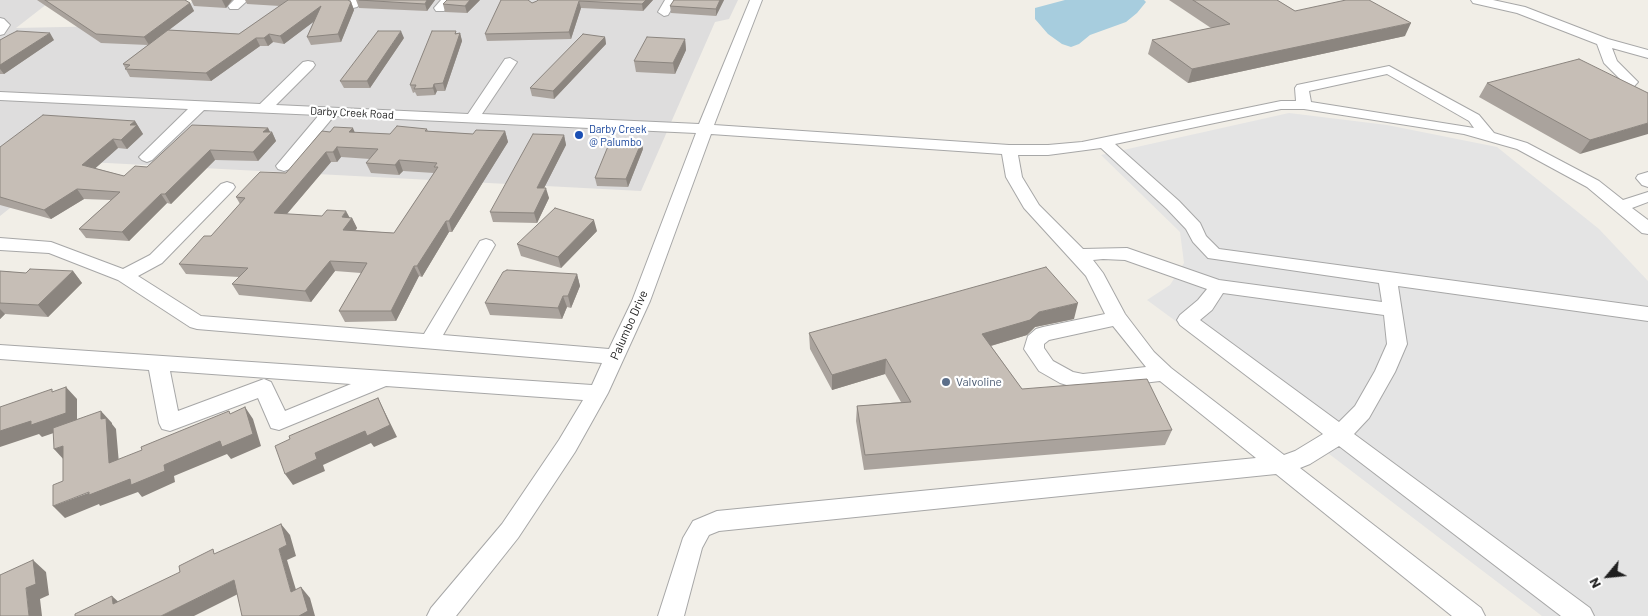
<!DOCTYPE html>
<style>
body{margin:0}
#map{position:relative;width:1648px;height:616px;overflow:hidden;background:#f1eee7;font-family:Barlow,sans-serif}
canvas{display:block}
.north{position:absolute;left:1583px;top:551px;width:50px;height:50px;-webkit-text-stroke:4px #fff;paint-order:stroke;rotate:242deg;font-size:14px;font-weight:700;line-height:20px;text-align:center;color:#202020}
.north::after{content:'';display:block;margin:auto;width:18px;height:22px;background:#202020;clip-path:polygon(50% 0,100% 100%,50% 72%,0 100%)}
</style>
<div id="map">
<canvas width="1648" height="616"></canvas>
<div class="north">N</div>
</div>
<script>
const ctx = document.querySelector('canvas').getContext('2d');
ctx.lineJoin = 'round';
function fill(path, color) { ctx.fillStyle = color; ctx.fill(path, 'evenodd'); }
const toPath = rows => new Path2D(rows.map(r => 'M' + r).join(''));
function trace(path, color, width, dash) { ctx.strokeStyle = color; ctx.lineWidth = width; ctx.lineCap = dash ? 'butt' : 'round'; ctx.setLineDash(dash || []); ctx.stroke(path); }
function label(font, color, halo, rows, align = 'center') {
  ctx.font = font + ' Barlow,sans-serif'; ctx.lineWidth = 4.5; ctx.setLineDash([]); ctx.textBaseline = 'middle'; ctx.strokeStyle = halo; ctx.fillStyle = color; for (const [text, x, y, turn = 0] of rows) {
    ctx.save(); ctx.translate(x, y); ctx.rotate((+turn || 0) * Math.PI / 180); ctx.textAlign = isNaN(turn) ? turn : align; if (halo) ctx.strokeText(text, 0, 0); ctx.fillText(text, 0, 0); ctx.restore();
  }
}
const residential = toPath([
 [0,0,52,0,16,28,159,25,195,0,738,0,729,19,715,22,641,191,69,161,0,216]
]);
const parking = toPath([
 [1289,113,1387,125,1497,147,1599,229,1648,281,1648,616,1542,616,1316,444,1328,433,1147,300,1170,285,1184,263,1180,232,1101,155]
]);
const water = toPath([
 [1065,0,1144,0,1146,2,1137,13,1126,22,1090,35,1079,44,1071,47,1062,44,1048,34,1035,19,1035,8]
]);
const minor = toPath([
 [234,0,248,0,238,9,230,9,228,6,234,0],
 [351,0,364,0,357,7,353,8,347,4,351,0],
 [441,0,454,0,444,11,436,11,434,8,441,0],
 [665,0,677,0,668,15,664,16,658,12,665,0],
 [750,0,762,0,714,125,1009,145,1048,145,1082,142,1281,101,1296,101,1295,88,1297,85,1389,66,1479,115,1494,133,1527,143,1599,181,1623,200,1648,192,1648,202,1632,208,1648,220,1648,234,1642,233,1587,187,1517,149,1464,134,1304,109,1281,109,1115,144,1179,201,1200,223,1206,236,1219,249,1648,307,1648,321,1398,286,1407,344,1395,372,1369,418,1354,434,1590,608,1594,616,1561,616,1339,446,1310,464,1300,468,1481,608,1485,616,1452,616,1276,474,719,531,709,535,702,548,684,616,658,616,683,538,693,521,717,511,1256,458,1160,381,1083,390,1060,383,1039,371,1024,349,1028,336,1036,329,1043,327,1105,314,1086,276,1024,208,1006,177,1002,154,711,134,650,301,608,393,575,452,518,538,456,616,427,616,431,608,502,524,559,440,583,400,386,386,279,430,271,428,258,398,170,431,162,429,159,423,149,370,0,359,0,345,592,385,602,363,197,329,190,327,118,280,49,253,0,250,0,238,51,242,123,269,150,255,221,184,227,182,233,184,235,187,233,190,162,263,138,276,201,316,424,334,480,241,486,239,492,241,495,245,443,335,609,349,632,301,696,133,334,116,290,169,284,171,278,169,276,166,319,115,204,110,152,160,147,162,142,160,139,157,142,154,188,109,0,100,0,92,260,104,303,62,308,61,313,62,315,65,313,68,276,105,468,114,505,59,510,58,517,62,482,114,699,124,750,0],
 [1387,74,1469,121,1474,128,1311,102,1309,91,1387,74],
 [1101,148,1167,209,1186,229,1193,242,1208,258,1379,283,1382,302,1219,280,1127,248,1083,249,1039,205,1022,177,1018,155,1048,155,1101,148],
 [1103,259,1125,260,1207,289,1198,300,1180,315,1177,320,1180,325,1323,434,1295,451,1284,455,1171,368,1154,352,1125,314,1103,273,1093,260,1103,259],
 [1223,293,1384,315,1387,344,1375,371,1355,406,1339,422,1200,320,1212,310,1223,293],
 [1113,326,1146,367,1083,374,1073,372,1053,361,1044,348,1044,344,1049,340,1113,326],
 [170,371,351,384,285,411,271,382,264,379,178,411,170,371],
 [1471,0,1493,0,1525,7,1608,39,1648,50,1648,58,1612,48,1617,61,1638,82,1627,94,1617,94,1615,91,1623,82,1604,63,1597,44,1517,13,1473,3,1471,0],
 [0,18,4,19,10,25,4,34,0,35,0,18],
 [1648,172,1648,187,1642,185,1636,178,1638,175,1648,172]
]);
const wall = toPath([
 [37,0,185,0,190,3,194,11,169,30,239,34,280,6,247,4,245,0,349,0,351,2,354,10,341,42,311,45,307,37,314,21,284,44,273,42,268,46,260,46,211,81,130,77,123,64,148,45,101,43],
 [191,0,232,0,226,8,194,6],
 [356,0,435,0,427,11,359,8],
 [480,0,467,13,445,12,443,4],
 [528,0,532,3,537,1,538,0,653,0,643,11,581,8,571,39,487,41,485,34],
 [674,0,724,0,716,16,671,13,670,6],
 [1169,0,1277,0,1295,11,1405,36,1188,83,1148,54,1152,40,1211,28],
 [456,33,460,33,462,41,445,91,437,91,435,95,417,96,415,92,413,93,410,85],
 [605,37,606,44,554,99,532,96,530,88],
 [404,38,370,88,344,88,340,81],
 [685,39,686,50,675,74,636,72,634,61],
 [0,40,54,40,4,74,0,74],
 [1487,83,1648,93,1580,154,1479,97],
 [135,121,143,134,127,149,118,148,95,168,124,176,147,167,268,128,270,132,272,132,276,141,258,161,215,160,171,204,167,203,129,241,86,238,79,229,111,200,84,199,51,219,0,205,0,147],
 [427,129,428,131,473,134,505,131,508,142,452,232,449,232,422,277,419,276,396,321,345,322,339,311,361,273,335,271,311,302,239,295,232,284,239,277,186,274,179,264,211,236,240,204,236,197,286,173,355,133,390,134],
 [341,157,370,159,366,163,371,173,399,175,403,171,434,173,394,233,356,230,357,228,352,218,287,214,331,162,337,162],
 [564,135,566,145,544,188,549,198,537,223,493,222,490,212],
 [643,149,628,187,597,186,595,178],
 [597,231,561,268,521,256,517,244],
 [0,271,26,273,73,271,82,283,48,317,5,314,0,319],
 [577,274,580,286,571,308,567,307,562,319,490,315,485,303],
 [1074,319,1035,327,1027,335,991,346,1022,389,1172,430,1165,445,864,470,856,421,857,406,901,402,885,374,832,390,810,349,809,333]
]);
const shadedWall = toPath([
 [222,0,232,0,226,8],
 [427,0,435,0,427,11,425,4],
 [470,0,480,0,467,13,465,6],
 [646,0,653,0,643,11,642,4],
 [720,0,724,0,716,16,716,9],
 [579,1,581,8,571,39,569,32],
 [351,2,354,10,341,42,338,34],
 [190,3,194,11,149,45,144,37],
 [321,6,324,14,284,44,280,36],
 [1411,23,1405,36,1188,83,1192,69],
 [401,31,404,38,370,88,367,81],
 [50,33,54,40,4,74,0,69,0,65],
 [460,33,462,41,445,91,443,83],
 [269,34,273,42,268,46,264,38],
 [605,37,606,44,554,99,553,91],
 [256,38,260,46,211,81,206,73],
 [685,39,686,50,675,74,673,63],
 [434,84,437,91,435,95,433,88],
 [135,121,143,134,127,149,121,140,130,125],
 [1648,123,1648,134,1580,154,1590,140],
 [268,128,271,134,272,132,276,141,258,161,253,152,263,132],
 [353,128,357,138,349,132],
 [505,131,508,142,452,232,449,221],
 [564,135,566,145,539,198,537,188],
 [113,139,118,148,89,174,82,165],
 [642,141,643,149,628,187,626,179],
 [337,147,341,157,337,162,333,152],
 [210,150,215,160,171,204,165,194],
 [326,152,331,162,279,223,274,213],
 [399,160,403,171,399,175,395,165],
 [546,188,549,198,537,223,534,213],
 [77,189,84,199,51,219,44,210],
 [161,194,167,203,129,241,122,232],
 [346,211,351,220,352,218,357,228,348,240,343,230,342,217],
 [594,220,597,231,561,268,558,257],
 [446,221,449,232,422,277,417,266],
 [330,261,335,271,311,302,305,291],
 [414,266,419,276,396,321,391,311],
 [73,271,82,283,48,317,38,305],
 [577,274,580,286,571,308,568,296],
 [563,296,567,307,562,319,558,308],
 [1078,303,1074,319,1035,327,1027,335,980,349,982,334,1039,312],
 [0,309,5,314,0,319],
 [886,359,885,374,832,390,832,375],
 [66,387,77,399,77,425,42,437,39,434,0,447,0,431],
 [378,398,397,437,374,447,371,443,323,465,325,471,293,485,285,474,315,453],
 [245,407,253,419,261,446,231,459,227,454,174,476,175,482,142,497,138,492,100,506,99,504,65,518,53,506,164,465],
 [101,411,112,423,112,424,116,429,120,475,109,463,101,419],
 [63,446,65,461,54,449],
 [281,524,290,535,296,556,287,560,300,603,291,592,279,549],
 [33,560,46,572,49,595,40,599,42,616,29,616,26,588],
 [234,580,244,591,194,616,161,616],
 [301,587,310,598,315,616,299,616],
 [112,596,124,607,113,604]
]);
const building = toPath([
 [45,0,185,0,190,3,144,37,96,34,45,0],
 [288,0,348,0,351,2,338,34,307,37,321,6,280,36,269,34,264,38,256,38,206,73,125,69,130,65,123,64,168,30,239,34,288,0],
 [359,0,427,0,425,4,359,0],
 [447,0,470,0,465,6,443,4,447,0],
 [501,0,528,0,532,3,537,1,538,0,646,0,642,4,579,1,569,32,485,34,501,0],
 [674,0,720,0,716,9,670,6,674,0],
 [1193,0,1277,0,1295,11,1346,0,1369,0,1411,23,1192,69,1152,40,1230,24,1193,0],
 [17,31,50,33,0,65,0,40,9,35,17,31],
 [378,31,401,31,367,81,340,81,378,31],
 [432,31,456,31,455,34,460,33,443,83,434,84,433,88,414,89,416,85,410,85,432,31],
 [583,34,605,37,553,91,530,88,583,34],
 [647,37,685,39,673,63,634,61,647,37],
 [1579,59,1648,93,1648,123,1590,140,1487,83,1579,59],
 [43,115,135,121,130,125,137,125,121,140,113,139,82,165,124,176,135,166,147,167,192,125,268,128,263,132,272,132,253,152,210,150,165,194,161,194,122,232,79,229,120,192,77,189,44,210,0,197,0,147,43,115],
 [397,126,427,129,425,131,473,134,476,130,505,131,449,221,446,221,417,266,414,266,391,311,339,311,367,263,330,261,305,291,232,284,248,268,179,264,204,236,211,236,245,198,236,197,260,172,286,173,322,131,330,132,334,127,353,128,349,132,390,134,397,126],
 [337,147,378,149,366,163,395,165,399,160,437,163,434,167,438,167,394,233,343,230,352,218,342,217,346,211,327,210,322,216,274,213,326,152,333,152,337,147],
 [533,134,564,135,537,188,546,188,534,213,490,212,533,134],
 [611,139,642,141,626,179,595,178,611,139],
 [555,208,594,220,558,257,517,244,555,208],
 [1046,267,1078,303,1039,312,1030,320,982,334,1022,389,1147,379,1172,430,865,455,857,406,911,402,886,359,832,375,809,333,1046,267],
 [30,269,73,271,38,305,0,303,0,271,26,273,30,269],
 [507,270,577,274,568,296,563,296,558,308,485,303,503,272,507,270],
 [66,387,66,413,31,425,31,421,0,431,0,407,52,389,52,392,66,387],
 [378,398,390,425,367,436,365,431,315,453,317,459,285,474,275,446,290,439,289,436,378,398],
 [245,407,253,434,222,447,220,441,164,465,165,471,131,485,130,479,89,495,89,492,53,506,53,485,63,481,63,446,54,449,53,428,101,411,101,419,106,418,109,463,142,450,141,447,229,411,230,414,245,407],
 [281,524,287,545,279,549,291,592,301,587,308,611,299,616,242,616,234,580,161,616,75,616,75,614,112,596,113,604,180,572,179,566,213,549,214,554,281,524],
 [33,560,36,584,26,588,29,616,0,616,0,575,33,560]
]);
const markers = [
 [579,135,5,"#1a4fb4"],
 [946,382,5,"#5c6f8a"]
];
const farStreetnames = [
 ["Darby Creek Road",352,113,3]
];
const farTransitnames = [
 ["Darby Creek",589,129],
 ["@ Palumbo",589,142]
];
const streetNames = [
 ["Palumbo Drive",629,325,-66]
];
const serviceNames = [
 ["Valvoline",956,382]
];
fill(residential, '#dedddd');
fill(parking, '#e4e4e4');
fill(water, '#a7cdde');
trace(minor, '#a7a7a7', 2);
fill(minor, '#fff');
fill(wall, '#aaa39d');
fill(shadedWall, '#8b857f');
fill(building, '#c6beb6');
trace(building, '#8b857f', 1);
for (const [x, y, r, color] of markers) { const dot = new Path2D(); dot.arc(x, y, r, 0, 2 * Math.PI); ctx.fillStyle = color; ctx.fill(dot); trace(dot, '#fff', 2); }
label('11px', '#202020', '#fff', farStreetnames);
label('11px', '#164399', '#fff', farTransitnames, 'left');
label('12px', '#202020', '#fff', streetNames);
label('12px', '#4e5e75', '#fff', serviceNames, 'left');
</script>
